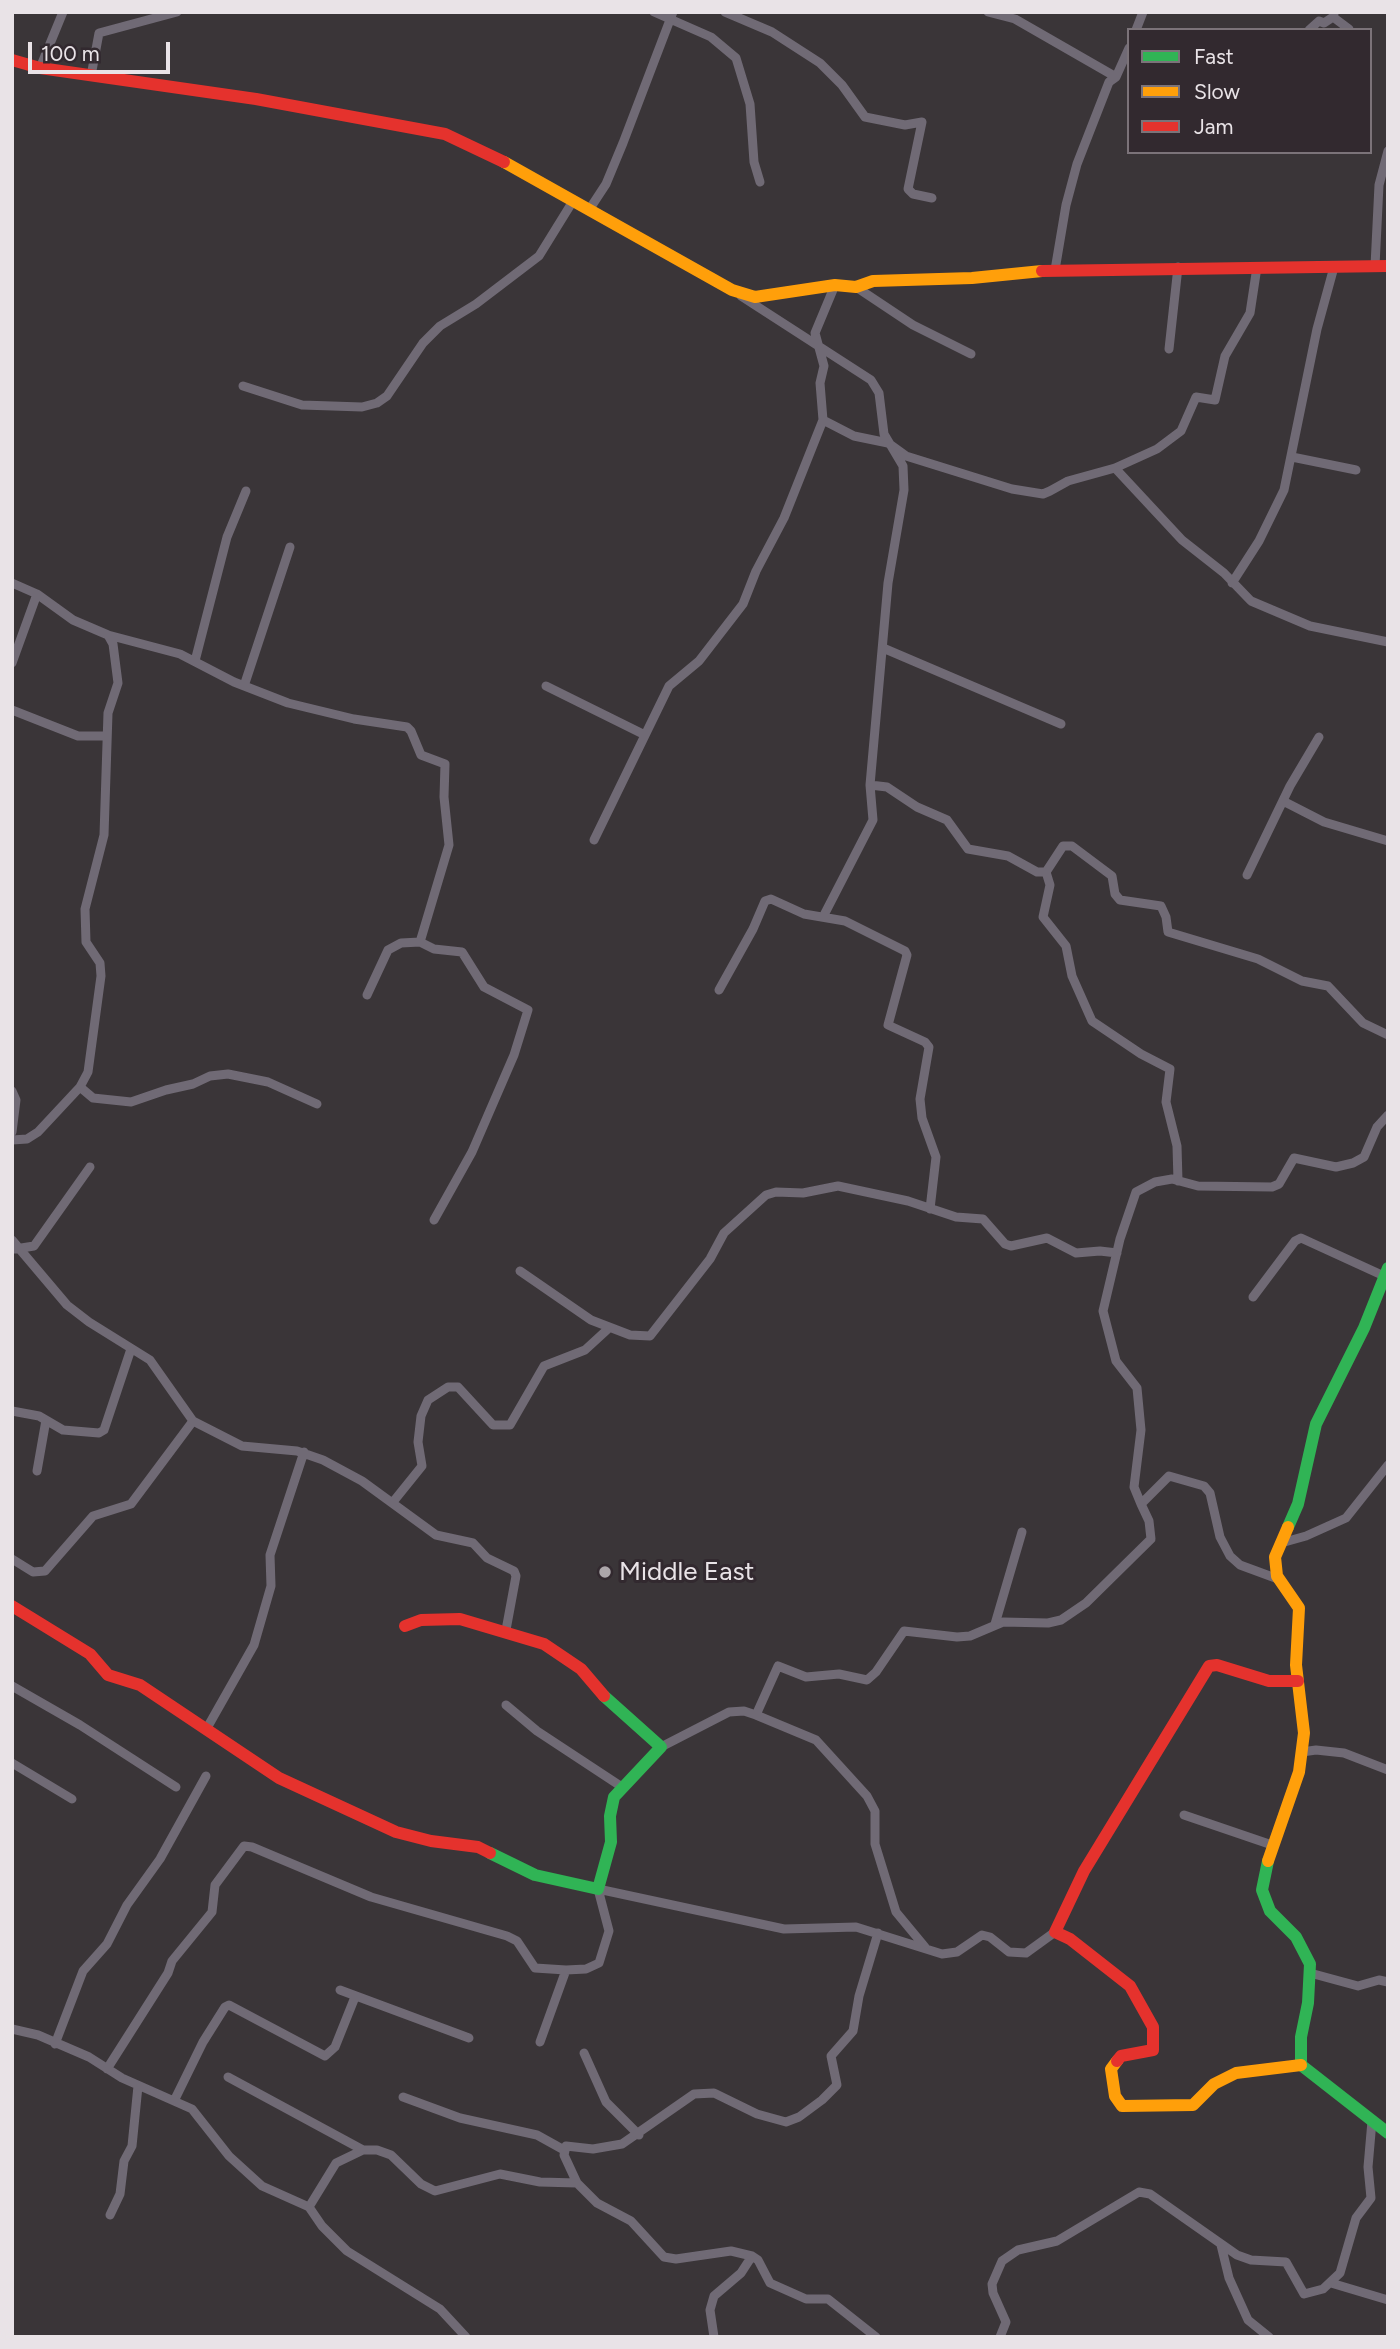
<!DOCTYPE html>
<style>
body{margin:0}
#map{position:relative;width:1400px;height:2349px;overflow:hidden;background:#3a3538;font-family:Figtree,sans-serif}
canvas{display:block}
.frame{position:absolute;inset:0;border:14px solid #e9e3e7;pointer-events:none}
.legend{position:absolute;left:1127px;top:28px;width:245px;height:126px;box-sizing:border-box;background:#32292f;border:2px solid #7b7379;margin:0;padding:9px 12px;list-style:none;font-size:21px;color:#e9e3e7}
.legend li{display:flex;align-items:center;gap:14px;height:35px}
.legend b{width:35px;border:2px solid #7b7379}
.scale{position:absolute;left:28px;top:42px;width:142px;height:32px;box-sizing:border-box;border:4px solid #e9e3e7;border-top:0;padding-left:9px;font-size:21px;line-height:24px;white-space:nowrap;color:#e9e3e7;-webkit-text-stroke:5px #32292f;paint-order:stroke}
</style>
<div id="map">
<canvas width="1400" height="2349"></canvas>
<div class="frame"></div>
<ul class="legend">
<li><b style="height:9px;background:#30b455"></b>Fast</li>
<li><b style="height:9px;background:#ff9f0a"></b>Slow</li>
<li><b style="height:9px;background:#e5322d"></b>Jam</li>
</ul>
<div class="scale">100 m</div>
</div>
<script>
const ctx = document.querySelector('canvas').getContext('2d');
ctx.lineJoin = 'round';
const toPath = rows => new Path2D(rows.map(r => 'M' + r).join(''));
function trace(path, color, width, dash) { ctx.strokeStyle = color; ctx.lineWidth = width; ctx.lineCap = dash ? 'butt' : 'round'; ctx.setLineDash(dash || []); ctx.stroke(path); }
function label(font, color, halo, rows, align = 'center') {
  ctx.font = font + ' Figtree,sans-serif'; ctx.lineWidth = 6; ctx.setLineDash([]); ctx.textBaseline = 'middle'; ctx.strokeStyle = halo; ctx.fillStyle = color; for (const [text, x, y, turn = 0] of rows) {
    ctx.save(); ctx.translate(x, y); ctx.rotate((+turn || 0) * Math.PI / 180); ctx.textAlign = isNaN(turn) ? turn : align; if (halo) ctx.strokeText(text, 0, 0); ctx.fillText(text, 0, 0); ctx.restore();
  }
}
const street = toPath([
 [654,12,711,37,736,58,750,104,754,162,760,182],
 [725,12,772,32,820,63,842,85,865,117,905,125,922,122,908,189,913,194,932,198],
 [988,12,1015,19,1116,77],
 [1334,14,1333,17,1349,29],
 [1136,30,1143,12],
 [1309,30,1319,21,1324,23,1333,17],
 [40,68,63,12],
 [91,76,99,33,177,12],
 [589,210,606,184,623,143,673,12],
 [1375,266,1379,185,1388,151],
 [1055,270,1066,205,1077,164,1109,82,1116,77,1129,48],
 [856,287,913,325,971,354],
 [741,296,871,380,879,393,884,434,903,466,904,490,888,583,870,785,873,820,823,917],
 [1169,349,1178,267],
 [243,386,302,405,362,407,377,403,387,396,423,343,440,326,476,304,539,256,573,201],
 [823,420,854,436,888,443,906,456,1012,489,1043,494,1050,491,1068,481,1115,468,1157,449,1181,431,1196,397,1215,400,1225,356,1250,313,1257,267],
 [1292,457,1356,470],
 [1115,468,1182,540,1224,573,1251,601,1310,626,1388,642],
 [12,583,37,594,73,620,108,635,180,654,234,682,288,703,354,719,407,727,411,731,421,755,445,764,444,797,449,845,420,942,401,943,388,950,367,995],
 [1232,583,1259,541,1284,490,1317,329,1334,267],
 [883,648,1061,724],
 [195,661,227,537,246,491],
 [12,663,37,594],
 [244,686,290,547],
 [546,686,645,735],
 [12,710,78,736,107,736],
 [870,785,887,787,917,807,947,820,968,849,1008,856,1037,872,1046,872,1063,846,1072,846,1112,876,1115,894,1120,900,1161,906,1166,917,1168,932,1258,959,1302,981,1328,986,1363,1023,1388,1035],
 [1283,801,1324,822,1388,841],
 [594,840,669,686,699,661,743,604,756,571,784,518,823,420,820,383,824,366,815,333,835,285],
 [1046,872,1050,885,1043,917,1066,946,1072,976,1092,1021,1141,1054,1170,1069,1166,1102,1177,1146,1178,1181],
 [1247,875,1290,786,1319,737],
 [420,942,434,949,462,952,484,987,528,1010,514,1055,472,1152,434,1220],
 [719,990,753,929,765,901,771,899,804,914,845,921,905,951,907,955,888,1025,925,1042,929,1047,920,1099,922,1118,936,1157,930,1209],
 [80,1087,93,1098,131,1102,166,1090,193,1084,210,1076,228,1074,268,1082,317,1104],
 [12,1091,16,1100,12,1132],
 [12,1140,27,1139,38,1132,80,1087,88,1072,101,976,100,963,86,942,85,909,104,835,108,713,118,683,113,644,108,635],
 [12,1240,67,1305,89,1322,150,1360,193,1421,242,1446,297,1451,323,1460,362,1481,436,1535,473,1543,487,1558,514,1571,516,1576,506,1630],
 [15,1249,34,1246,90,1167],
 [520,1271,591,1320,630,1335,650,1336,710,1259,724,1233,766,1195,776,1192,803,1193,838,1186,908,1201,956,1217,983,1219,1005,1244,1011,1246,1047,1238,1076,1253,1100,1251,1117,1253],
 [1253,1297,1295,1241,1301,1238,1384,1276],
 [12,1411,39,1416,63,1430,99,1433,104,1430,131,1349],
 [37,1471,46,1420],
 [393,1502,422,1466,418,1442,421,1416,428,1400,448,1387,458,1387,493,1425,510,1425,544,1366,585,1350,609,1328],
 [1141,1504,1134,1487,1141,1430,1137,1388,1116,1361,1103,1311,1120,1239,1136,1192,1155,1182,1172,1179,1198,1186,1272,1187,1279,1184,1294,1158,1336,1167,1353,1163,1364,1157,1377,1127,1388,1115],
 [1281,1543,1306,1536,1346,1518,1388,1465],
 [12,1559,33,1572,45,1571,93,1516,131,1504,193,1421],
 [995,1624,1022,1532],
 [12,1686,80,1725,176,1787],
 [506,1705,537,1731,622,1787],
 [756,1715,816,1740,867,1796,875,1811,875,1844,896,1912,925,1947],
 [207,1728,254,1645,271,1586,270,1555,304,1452],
 [661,1747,729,1712,744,1711,756,1715,778,1666,806,1677,839,1674,867,1680,876,1672,904,1631,957,1637,970,1636,1003,1622,1048,1623,1061,1620,1086,1603,1151,1539,1149,1521,1141,1504,1169,1476,1204,1486,1210,1493,1220,1537,1230,1556,1240,1565,1278,1579],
 [1302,1752,1316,1750,1344,1753,1388,1770],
 [12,1763,72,1799],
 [1184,1815,1272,1845],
 [1310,1973,1358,1986,1379,1980,1388,1982],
 [340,1990,469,2038],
 [12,2029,38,2035,89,2057,122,2078,192,2109,229,2156,262,2186,309,2207,322,2226,347,2251,440,2309,466,2337],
 [540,2042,566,1970,586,1969,599,1963,609,1931,598,1889,784,1929,856,1927,942,1954,957,1952,982,1935,990,1937,1009,1952,1026,1953,1055,1932],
 [55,2044,83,1971,107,1944,127,1905,160,1859,206,1776],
 [584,2053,606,2102,639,2135],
 [107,2069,168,1973,172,1961,212,1912,215,1885,244,1846,252,1847,371,1897,507,1936,517,1941,535,1968,566,1970],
 [228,2077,363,2150],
 [403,2097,460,2118,537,2135,564,2150],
 [175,2099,203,2042,225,2007,229,2005,325,2056,335,2047,355,1997],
 [577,2183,564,2155,566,2146,593,2149,622,2144,694,2094,714,2093,757,2114,786,2122,799,2117,822,2100,837,2085,831,2056,853,2031,859,1996,878,1933],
 [309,2207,336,2163,363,2150,377,2150,391,2155,421,2184,435,2191,500,2174,540,2182,577,2183,597,2203,631,2221,664,2257,676,2259,731,2251,752,2256,758,2260,770,2283,806,2299,828,2299,876,2337],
 [110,2215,120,2194,124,2161,132,2146,138,2086],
 [1221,2245,1229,2278,1248,2320,1269,2337],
 [1331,2283,1388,2300],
 [714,2337,710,2310,714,2296,741,2273,752,2256],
 [1000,2337,1006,2322,993,2293,992,2284,1002,2261,1018,2250,1057,2241,1139,2192,1150,2194,1237,2255,1251,2260,1286,2262,1304,2294,1323,2289,1340,2273,1356,2218,1371,2198,1368,2167,1372,2121]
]);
const fast = toPath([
 [1288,1527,1298,1504,1316,1424,1364,1328,1388,1268],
 [490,1853,535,1875,598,1889,611,1842,610,1816,614,1797,661,1747,604,1696],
 [1268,1861,1262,1890,1270,1911,1296,1937,1310,1964,1308,2003,1301,2037,1301,2065,1388,2133]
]);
const slow = toPath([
 [504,162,732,290,755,297,835,285,856,287,873,281,972,278,1042,271],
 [1268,1861,1299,1772,1304,1733,1296,1665,1299,1608,1277,1576,1275,1557,1288,1527],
 [1117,2061,1111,2069,1115,2096,1122,2106,1193,2105,1214,2084,1236,2073,1301,2065]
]);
const jam = toPath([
 [12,60,40,68,256,99,445,134,504,162],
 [1042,271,1388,266],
 [12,1606,90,1654,108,1675,140,1685,279,1778,396,1832,431,1841,478,1847,490,1853],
 [405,1626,421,1620,460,1619,544,1644,581,1669,604,1696],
 [1117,2061,1121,2056,1153,2050,1153,2027,1130,1986,1070,1939,1055,1932,1084,1871,1209,1666,1217,1665,1269,1681,1298,1681]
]);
const markers = [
 [605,1572,7,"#aca6aa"]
];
const poiNames = [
 ["Middle East",619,1572]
];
trace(street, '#706a75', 9);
trace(fast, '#30b455', 12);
trace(slow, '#ff9f0a', 12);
trace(jam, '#e5322d', 12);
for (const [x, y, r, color] of markers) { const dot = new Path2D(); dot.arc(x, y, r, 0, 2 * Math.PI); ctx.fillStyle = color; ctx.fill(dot); trace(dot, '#32292f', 2.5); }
label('26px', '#e9e3e7', '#32292f', poiNames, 'left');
</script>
